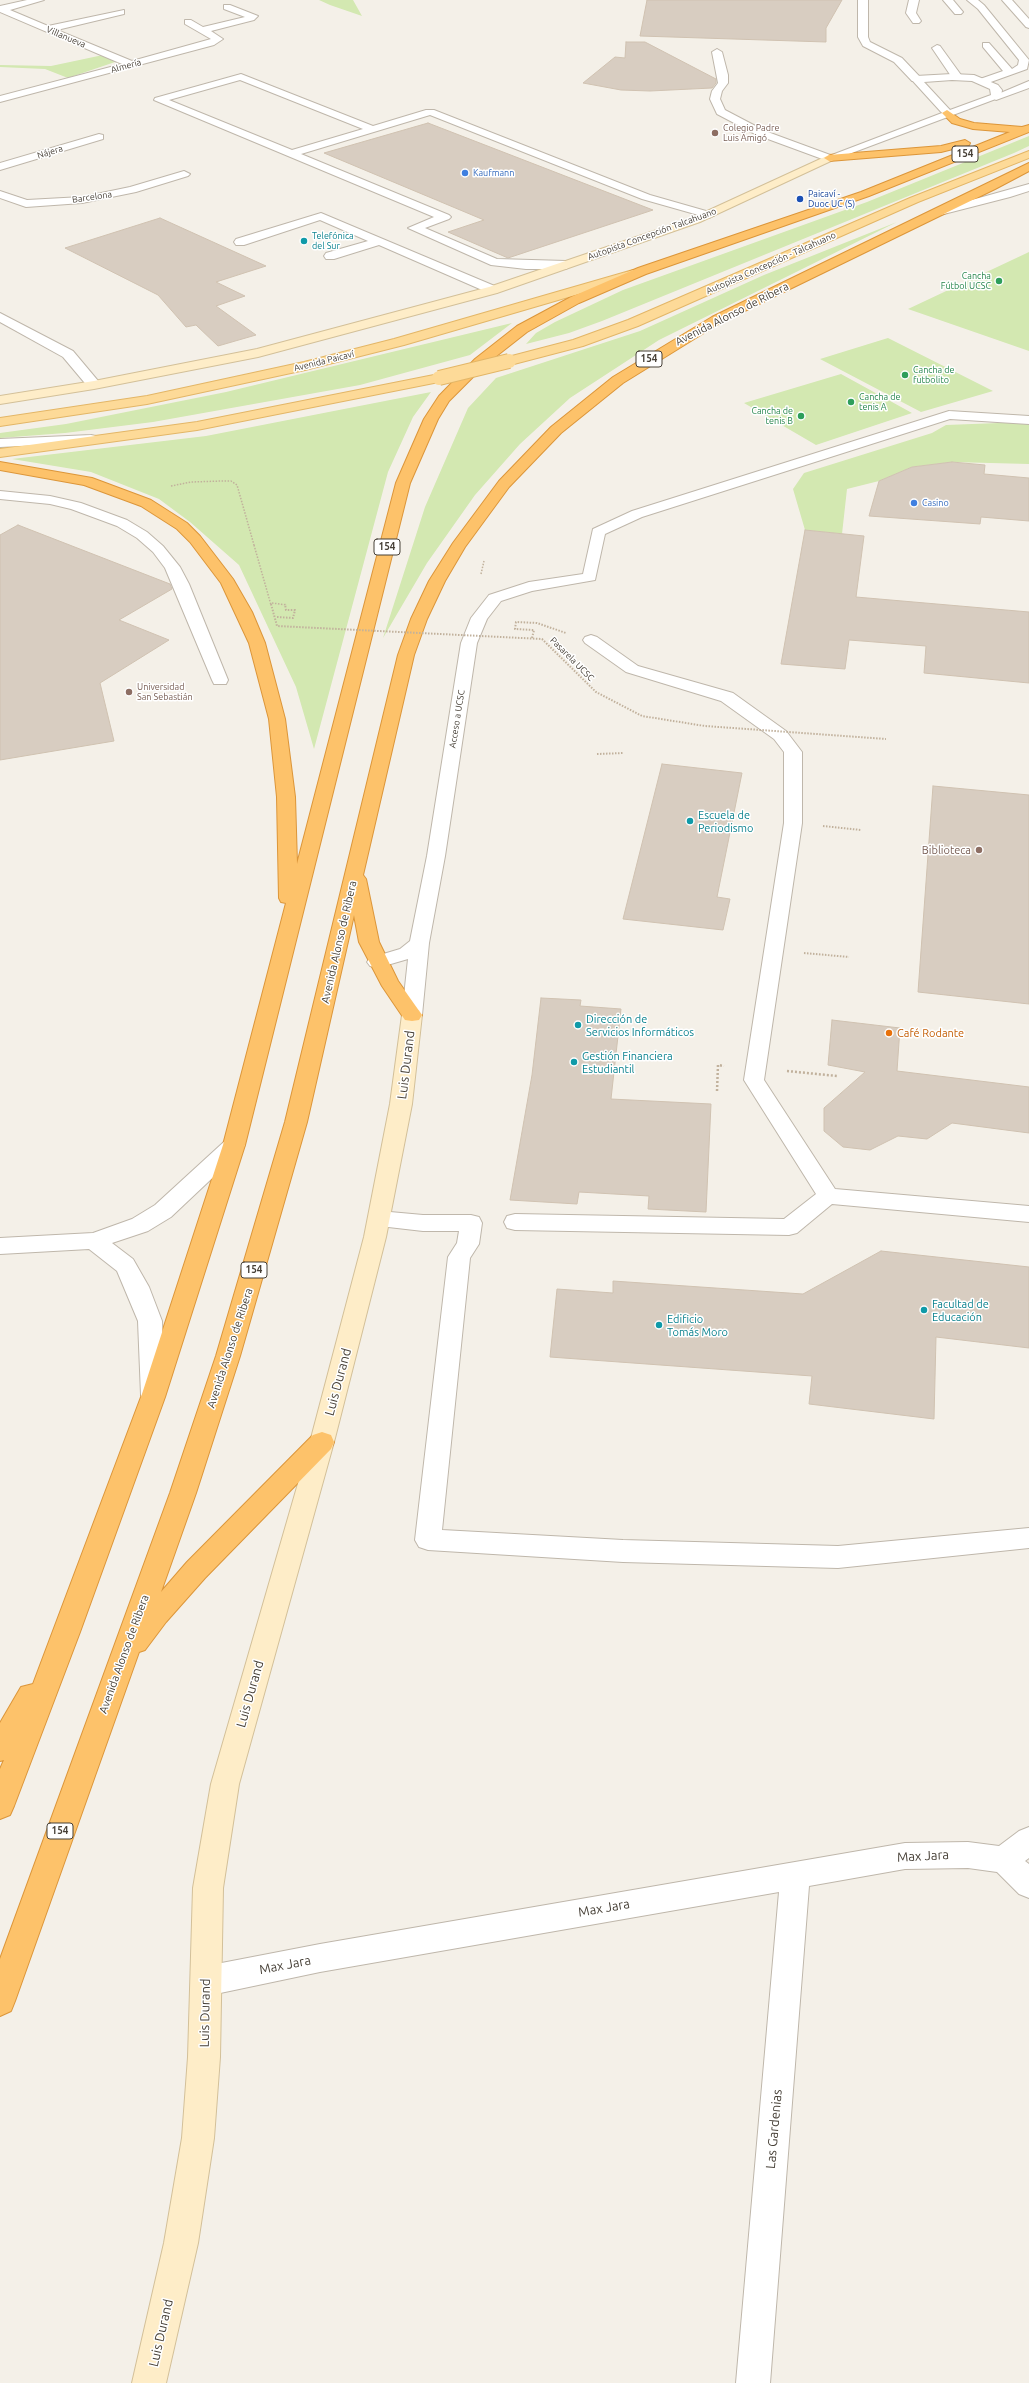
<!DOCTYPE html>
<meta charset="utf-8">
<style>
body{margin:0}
canvas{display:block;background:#f4f0e8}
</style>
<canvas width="1029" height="2383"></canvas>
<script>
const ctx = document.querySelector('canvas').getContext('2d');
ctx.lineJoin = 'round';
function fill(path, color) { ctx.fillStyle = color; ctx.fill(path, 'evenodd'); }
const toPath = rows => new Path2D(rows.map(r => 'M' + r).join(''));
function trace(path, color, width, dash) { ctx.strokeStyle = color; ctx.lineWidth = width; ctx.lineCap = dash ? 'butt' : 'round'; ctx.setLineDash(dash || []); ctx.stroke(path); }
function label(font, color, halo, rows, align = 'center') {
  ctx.font = font + ' Ubuntu,sans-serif'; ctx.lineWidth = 3; ctx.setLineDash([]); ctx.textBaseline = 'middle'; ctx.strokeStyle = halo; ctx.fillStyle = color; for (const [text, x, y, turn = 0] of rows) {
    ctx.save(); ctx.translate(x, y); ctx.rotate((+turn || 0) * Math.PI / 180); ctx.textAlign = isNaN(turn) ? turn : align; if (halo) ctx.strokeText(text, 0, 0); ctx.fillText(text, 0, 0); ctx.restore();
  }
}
const green = toPath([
 [319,0,353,0,362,16,330,5],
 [103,55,115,62,68,78,45,69,0,67,0,65,51,66],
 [1029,136,1029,146,1014,153,602,321,569,333,526,344,536,333,555,322,623,290,867,202],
 [897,222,659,340,570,398,520,444,475,495,427,563,383,638,425,507,468,408,496,378,640,331,764,275],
 [1029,252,1029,351,908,309],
 [512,323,470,355,360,385,153,422,65,433,0,438,0,433,66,424,226,392],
 [888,338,993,391,921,412,820,359],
 [841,374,912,413,816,445,744,403],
 [431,392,413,417,388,472,314,749,296,687,239,565,190,522,159,499,91,472,12,459,206,436],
 [1025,422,1029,424,1029,464,952,462,912,467,879,481,847,489,842,534,805,530,793,489,804,473,932,433,946,425]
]);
const building = toPath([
 [647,0,842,0,826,28,826,42,640,36,647,0],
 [626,42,645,42,716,79,716,83,712,88,650,91,621,90,583,83,615,57,625,58,626,42],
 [428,123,653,210,508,258,448,232,484,220,324,153,428,123],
 [160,218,266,266,216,282,245,296,216,306,256,335,218,346,196,325,186,327,158,295,65,248,160,218],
 [952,462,985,465,984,474,1029,478,1029,521,981,517,980,524,869,516,879,481,912,467,952,462],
 [18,525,170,584,172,589,119,620,169,640,100,683,114,741,0,760,0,535,18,525],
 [805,530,864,536,856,597,1029,612,1029,683,924,673,926,646,849,640,845,669,781,664,805,530],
 [662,764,742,773,717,897,730,899,723,930,623,919,662,764],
 [933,786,1029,795,1029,1004,918,992,933,786],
 [541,998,581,1000,580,1006,621,1009,611,1099,711,1104,706,1212,648,1209,649,1196,579,1192,577,1204,510,1200,532,1075,541,998],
 [832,1020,900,1028,897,1071,1029,1087,1029,1133,952,1123,927,1139,898,1136,870,1150,843,1147,824,1131,824,1108,865,1072,828,1065,832,1020],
 [881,1251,1029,1267,1029,1348,936,1337,934,1419,809,1404,812,1376,550,1357,557,1289,613,1293,613,1281,803,1294,881,1251]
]);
const pathFar2 = toPath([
 [171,486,191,482,221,481,231,481,237,485,254,545],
 [481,574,484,561],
 [272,603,287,605]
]);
const pathFar1 = toPath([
 [277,617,293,618,295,610,286,610,285,604],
 [532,638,534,630,515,629,516,622,537,623,566,633],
 [597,754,624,753],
 [823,826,861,830],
 [804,953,849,957]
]);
const path = toPath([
 [787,1071,837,1076],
 [717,1091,718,1065,724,1066]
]);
const lane = toPath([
 [858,0,868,0,868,37,870,42,902,58,920,77,920,81,912,81,894,62,863,46,858,37,858,0],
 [909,0,919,0,916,13,921,21,919,23,913,23,906,13,909,0],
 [943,0,953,0,963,12,961,14,955,14,943,0],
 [967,0,978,0,984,5,1029,60,1027,69,988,83,980,83,980,79,1003,71,983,47,983,43,989,43,1012,69,1018,65,1019,60,978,9,967,0],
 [1002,0,1012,0,1029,19,1029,28,1026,27,1002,0],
 [937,45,940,46,961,75,961,79,953,79,932,48,937,45],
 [717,49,722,52,728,75,728,83,722,91,720,99,725,110,765,131,833,156,833,160,825,160,757,135,717,114,710,99,712,91,718,83,712,52,717,49],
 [241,74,373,126,426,110,434,110,650,195,713,213,715,215,709,218,642,199,430,115,301,154,449,215,451,217,449,219,425,228,497,259,566,261,572,265,566,269,526,269,491,265,408,228,434,217,154,100,155,98,241,74],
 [240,80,363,129,292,150,169,100,240,80],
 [1029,81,1029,88,996,100,991,97,1029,81],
 [1029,184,1029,191,1010,197,940,215,934,212,936,210,1029,184],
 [321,213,497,287,499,290,497,293,489,293,379,245,334,259,326,259,324,256,326,253,368,241,320,220,244,245,236,245,234,242,236,239,321,213],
 [0,313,73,351,99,382,101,385,99,388,89,388,63,357,0,322,0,313],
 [949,411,1029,416,1029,424,950,419,642,517,605,534,595,580,532,591,501,601,487,619,477,643,445,856,429,943,422,1015,419,1020,412,1021,405,1020,402,1015,408,959,377,968,370,966,367,962,370,958,400,949,410,941,427,856,461,643,471,618,489,595,529,582,583,574,593,529,632,511,949,411],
 [91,435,96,436,98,439,96,442,0,447,0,439,91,435],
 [0,491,50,496,81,503,127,520,147,532,163,546,180,567,189,584,228,680,226,684,214,684,212,680,165,568,153,552,137,538,117,526,71,509,50,504,0,499,0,491],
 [234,1138,242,1140,245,1145,242,1150,171,1217,148,1231,112,1243,133,1259,149,1287,162,1321,165,1395,162,1402,153,1404,144,1402,141,1395,138,1321,117,1271,89,1249,0,1254,0,1238,93,1233,132,1219,155,1205,226,1140,234,1138],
 [379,1211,423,1215,471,1215,479,1217,482,1223,479,1244,470,1258,442,1530,623,1540,838,1546,1029,1528,1029,1548,838,1568,623,1562,428,1550,419,1547,415,1540,448,1257,457,1243,459,1231,423,1231,371,1225,368,1219,371,1213,379,1211]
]);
const street = toPath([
 [27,0,44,0,10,10,48,26,124,10,124,14,57,30,132,61,211,39,185,24,185,20,191,20,203,27,245,17,224,9,224,5,230,5,258,16,254,20,211,31,223,39,214,45,0,102,0,96,122,64,0,12,0,6,27,0],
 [952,74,974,75,998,85,1002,90,1001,97,833,160,829,161,824,158,942,113,911,79,916,76,952,74],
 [952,80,972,81,990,89,991,95,950,110,924,82,952,80],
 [99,134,103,135,103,139,0,170,0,163,99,134],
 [184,171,190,174,188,176,136,192,82,203,26,207,0,198,0,191,27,200,82,197,130,187,184,171],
 [591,635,597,637,638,666,733,693,786,731,802,752,802,823,764,1080,835,1189,1029,1206,1029,1222,832,1204,797,1233,789,1235,515,1230,507,1228,504,1222,507,1216,515,1214,784,1219,816,1194,744,1080,784,823,784,752,774,739,721,701,626,672,585,643,583,640,585,637,591,635],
 [1029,1827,1029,1858,1025,1861,1029,1864,1029,1898,1019,1894,997,1872,968,1868,905,1869,809,1886,770,2383,736,2383,779,1892,320,1972,206,1996,195,1991,191,1981,195,1971,206,1966,320,1944,905,1843,968,1842,999,1846,1019,1831,1029,1827]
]);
const secondary = toPath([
 [829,155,834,158,833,160,700,222,497,293,258,357,94,389,0,404,0,396,94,381,257,349,489,287,692,218,829,155],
 [412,1009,419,1010,422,1015,412,1104,386,1237,334,1442,239,1784,223,1888,220,2057,214,2138,198,2243,166,2383,132,2383,164,2243,182,2138,188,2057,193,1888,211,1784,310,1442,364,1237,390,1104,402,1015,405,1010,412,1009]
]);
const primary = toPath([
 [1029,151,1029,158,918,202,638,326,583,346,514,364,509,365,502,361,504,358,573,340,628,320,910,198,1029,151],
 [633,270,639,274,637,277,404,345,305,370,147,404,0,426,0,418,147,396,304,362,394,339,633,270],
 [439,374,446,378,444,381,197,430,0,457,0,449,197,422,439,374]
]);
const highway = toPath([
 [947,110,960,119,974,123,1022,127,1029,125,1029,132,869,196,646,274,579,303,527,332,485,365,449,401,438,419,410,483,245,1145,165,1397,80,1632,14,1806,10,1815,0,1819,0,1769,4,1760,0,1761,0,1723,21,1687,33,1684,141,1397,223,1145,286,903,281,902,279,898,277,797,269,719,249,643,221,583,190,542,177,529,141,506,84,485,0,470,0,462,92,478,151,500,187,523,200,536,233,579,252,612,265,643,285,719,295,797,297,864,396,483,424,419,439,396,475,359,517,326,571,297,638,268,861,192,1010,132,973,129,952,123,942,113,947,110],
 [965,140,970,143,969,145,941,152,829,161,824,158,829,155,941,146,965,140],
 [1029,163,1029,171,995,189,720,323,623,383,561,433,509,487,465,547,445,581,427,619,414,655,363,875,366,879,379,942,398,981,422,1015,419,1020,412,1021,405,1020,382,986,359,942,354,915,307,1122,240,1356,196,1493,161,1592,187,1562,313,1435,322,1432,331,1435,334,1442,331,1449,205,1578,166,1622,145,1650,139,1652,15,2001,11,2011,0,2016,0,1959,170,1493,216,1356,285,1122,398,655,411,619,429,581,453,543,499,481,551,427,613,377,712,317,1029,163]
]);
const pathBridgeFar1 = toPath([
 [254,545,271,605]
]);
const pathBridge = toPath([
 [271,604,277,626,542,639,596,692,642,716,705,726,886,739]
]);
const primaryBridge = toPath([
 [439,378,509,361]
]);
const markers = [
 [715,133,4,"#8d6e63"],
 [465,173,4,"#3f7fe0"],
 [800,199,4,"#1a4fb4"],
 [304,241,4,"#0f9aa8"],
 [999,281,4,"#2e9e5b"],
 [905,375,4,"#2e9e5b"],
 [851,402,4,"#2e9e5b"],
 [801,416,4,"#2e9e5b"],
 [914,503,4,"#3f7fe0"],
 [129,692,4,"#8d6e63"],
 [690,821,4,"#0f9aa8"],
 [979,850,4,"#8d6e63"],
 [578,1025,4,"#0f9aa8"],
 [889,1033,4,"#e8710a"],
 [574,1062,4,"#0f9aa8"],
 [924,1310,4,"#0f9aa8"],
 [659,1325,4,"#0f9aa8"]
];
const farStreetnames = [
 ["Villanueva",66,37,23],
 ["Almería",126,66,-15],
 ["Nájera",50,152,-17],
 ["Barcelona",92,197,-8],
 ["Autopista Concepción Talcahuano",652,234,-20],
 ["Autopista Concepción - Talcahuano",771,263,-24],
 ["Avenida Paicaví",324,361,-14],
 ["Pasarela UCSC",572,659,45],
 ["Acceso a UCSC",457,719,-81]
];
const farEducationnames = [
 ["Colegio Padre",723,128],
 ["Luis Amigó",723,138],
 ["Universidad",137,687],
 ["San Sebastián",137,697]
];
const farShopnames = [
 ["Kaufmann",473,173],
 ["Casino",922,503]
];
const farTransitnames = [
 ["Paicaví -",808,194],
 ["Duoc UC (S)",808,204]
];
const farCulturenames = [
 ["Telefónica",312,236],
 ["del Sur",312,246]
];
const farLeisurenames = [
 ["Cancha",991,276],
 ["Fútbol UCSC",991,286],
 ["Cancha de",913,370,"left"],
 ["futbolito",913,380,"left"],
 ["Cancha de",859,397,"left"],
 ["tenis A",859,407,"left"],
 ["Cancha de",793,411],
 ["tenis B",793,421]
];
const shields = [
 [965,154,26],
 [649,359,26],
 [387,547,26],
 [254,1270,26],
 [60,1831,26]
];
const shieldNames = [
 ["154",965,154],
 ["154",649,359],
 ["154",387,547],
 ["154",254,1270],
 ["154",60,1831]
];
const streetNames = [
 ["Avenida Alonso de Ribera",732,314,-27],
 ["Avenida Alonso de Ribera",339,942,-77],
 ["Avenida Alonso de Ribera",230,1348,-72],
 ["Avenida Alonso de Ribera",124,1654,-70]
];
const cultureNames = [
 ["Escuela de",698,815],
 ["Periodismo",698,828],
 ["Dirección de",586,1019],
 ["Servicios Informáticos",586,1032],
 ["Gestión Financiera",582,1056],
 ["Estudiantil",582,1069],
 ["Facultad de",932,1304],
 ["Educación",932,1317],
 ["Edificio",667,1319],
 ["Tomás Moro",667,1332]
];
const educationNames = [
 ["Biblioteca",971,850]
];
const foodNames = [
 ["Café Rodante",897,1033]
];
const nearStreetnames = [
 ["Luis Durand",406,1065,-83],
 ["Luis Durand",338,1382,-75],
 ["Luis Durand",250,1694,-74],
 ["Max Jara",923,1856,-3],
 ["Max Jara",604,1908,-10],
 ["Max Jara",285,1965,-11],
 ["Luis Durand",205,2013,-89],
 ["Las Gardenias",774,2129,-85],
 ["Luis Durand",161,2333,-77]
];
fill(green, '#d3e8b1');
fill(building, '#d8cdc1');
trace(building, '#d0c2b1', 1);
trace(lane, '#bfb7ab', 2);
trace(street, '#bfb7ab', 2);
trace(secondary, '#d3c099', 2);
trace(primary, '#e3b667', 2);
trace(highway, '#dc963a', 2);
trace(pathFar2, '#c1b19c', 1.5, [1.5, 1.5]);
trace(pathFar1, '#c1b19c', 2, [1.5, 1.5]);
trace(path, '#c1b19c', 2.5, [2, 2]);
fill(lane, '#fff');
fill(street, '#fff');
fill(secondary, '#feedc8');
fill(primary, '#fdda98');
fill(highway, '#fdc26a');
trace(primaryBridge, '#e3b667', 16, []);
trace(pathBridgeFar1, '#c1b19c', 1.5, [1.5, 1.5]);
trace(pathBridge, '#c1b19c', 2, [1.5, 1.5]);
trace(primaryBridge, '#fdda98', 14);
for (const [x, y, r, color] of markers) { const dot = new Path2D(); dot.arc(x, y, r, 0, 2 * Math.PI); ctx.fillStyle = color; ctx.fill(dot); trace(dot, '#fff', 1.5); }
label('9px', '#474037', '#fff', farStreetnames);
label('9px', '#785e54', '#fff', farEducationnames, 'left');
label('9px', '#366cbe', '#fff', farShopnames, 'left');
label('9px', '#164399', '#fff', farTransitnames, 'left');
label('9px', '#0d838f', '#fff', farCulturenames, 'left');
label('9px', '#27864d', '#fff', farLeisurenames, 'right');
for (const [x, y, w] of shields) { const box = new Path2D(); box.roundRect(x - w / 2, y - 8, w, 16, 3); ctx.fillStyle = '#fff'; ctx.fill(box); trace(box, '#474037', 1); }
label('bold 10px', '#474037', null, shieldNames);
label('11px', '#474037', '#fff', streetNames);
label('11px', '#0d838f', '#fff', cultureNames, 'left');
label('11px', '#785e54', '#fff', educationNames, 'right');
label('11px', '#c56008', '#fff', foodNames, 'left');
label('13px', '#474037', '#fff', nearStreetnames);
</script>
